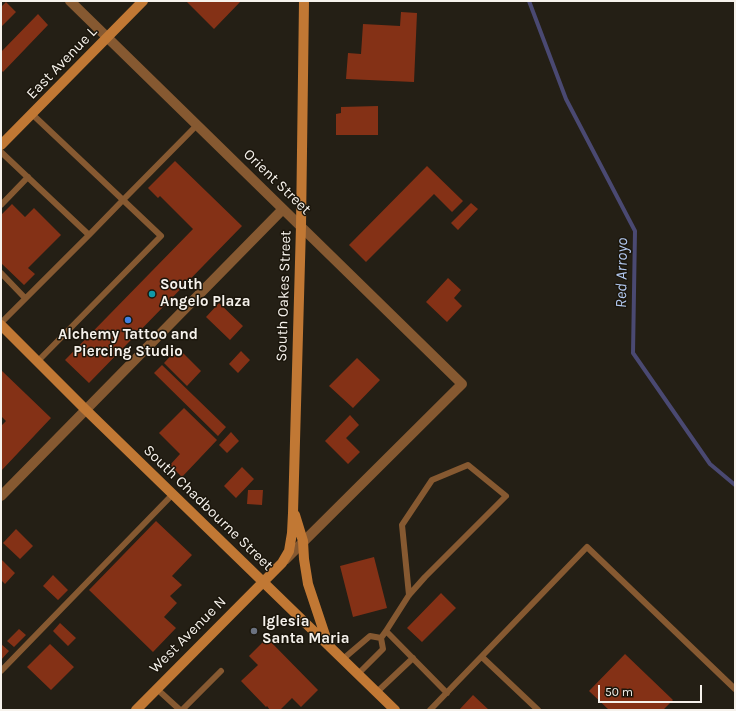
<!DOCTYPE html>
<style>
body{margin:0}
#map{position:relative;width:736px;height:711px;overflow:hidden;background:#241f15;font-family:Karla,sans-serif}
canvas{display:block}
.frame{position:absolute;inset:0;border:2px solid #f6f2ec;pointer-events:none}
.scale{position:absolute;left:598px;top:685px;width:104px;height:18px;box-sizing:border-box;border:2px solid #f6f2ec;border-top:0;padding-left:5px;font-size:12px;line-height:14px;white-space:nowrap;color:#f6f2ec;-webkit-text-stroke:3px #1b160c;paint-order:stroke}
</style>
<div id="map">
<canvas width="736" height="711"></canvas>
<div class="frame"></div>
<div class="scale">50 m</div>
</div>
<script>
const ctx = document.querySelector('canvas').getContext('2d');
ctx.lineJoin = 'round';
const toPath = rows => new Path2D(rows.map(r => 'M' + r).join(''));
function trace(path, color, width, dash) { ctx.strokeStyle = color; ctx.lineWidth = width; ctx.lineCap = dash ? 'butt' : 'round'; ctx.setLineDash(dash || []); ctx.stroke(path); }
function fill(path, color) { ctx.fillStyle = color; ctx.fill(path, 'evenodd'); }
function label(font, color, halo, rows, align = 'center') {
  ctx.font = font + ' Karla,sans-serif'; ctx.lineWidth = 3; ctx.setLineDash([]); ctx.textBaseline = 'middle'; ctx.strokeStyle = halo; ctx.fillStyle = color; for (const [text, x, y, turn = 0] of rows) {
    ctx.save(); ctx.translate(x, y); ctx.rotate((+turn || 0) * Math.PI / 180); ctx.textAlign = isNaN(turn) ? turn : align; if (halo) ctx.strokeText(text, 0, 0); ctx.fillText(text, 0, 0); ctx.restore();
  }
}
const stream = toPath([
 [529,1,566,99,635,231,633,353,710,464,735,485]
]);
const building = toPath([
 [186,1,241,1,214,29],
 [6,2,16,12,1,27,1,7],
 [401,12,417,13,414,82,346,79,348,53,361,54,363,24,400,26],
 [38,14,48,25,3,72,1,70,1,52],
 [378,106,378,135,336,135,336,114,341,113,341,107],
 [175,161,242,226,89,383,65,360,193,229,160,196,158,198,148,188],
 [427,166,463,201,452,212,434,194,366,262,349,245],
 [471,203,478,209,458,230,451,223],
 [12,204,25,217,34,208,61,235,28,268,35,274,24,285,1,263,1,215],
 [448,278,461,290,454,298,462,306,447,322,426,302],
 [219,303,243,326,230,340,206,317],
 [178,348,201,371,187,386,164,363],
 [241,351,250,360,238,373,229,364],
 [357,358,380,380,353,408,329,386],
 [162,365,226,427,218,436,154,373],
 [1,370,51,418,1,471,1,426,6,421,1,416],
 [184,408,217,440,182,477,170,465,180,454,159,433],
 [350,415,359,425,346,438,360,452,348,464,325,441],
 [231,432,239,441,227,453,219,445],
 [242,467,254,479,236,498,224,486],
 [248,490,263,490,262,505,247,504],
 [156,521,192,555,172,576,182,585,170,596,177,603,164,617,176,628,153,652,89,590],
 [16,529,33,546,20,559,3,543],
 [374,557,387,608,353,617,340,566],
 [1,559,15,573,5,584,1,580],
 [53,575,68,590,58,600,43,586],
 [441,593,456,608,422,642,407,628],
 [60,623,76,638,68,646,53,631],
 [19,629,26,635,14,647,7,641],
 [267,638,318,690,301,707,292,698,280,710,270,710,267,706,266,707,241,681,258,665,249,656],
 [1,644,9,651,1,660],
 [50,644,74,667,51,690,27,667],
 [625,654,673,700,663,710,609,710,589,691],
 [473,695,489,710,459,710]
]);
const service = toPath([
 [1,152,89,235,123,200,32,114],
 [1,205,28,177],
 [1,273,25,298],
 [1,323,89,235],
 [37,362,161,236,123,200,197,125],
 [409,595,402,525,432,480,468,465,506,496,425,577,409,595,386,631,447,693],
 [482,657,538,710],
 [343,659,370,636,381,638,386,631],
 [1,671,173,494],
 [358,674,383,649,381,638],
 [157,689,180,710],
 [377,692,413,658],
 [182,710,221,671],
 [430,710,587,547,735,689]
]);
const minor = toPath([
 [70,1,462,384,285,560],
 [1,496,283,209]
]);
const secondary = toPath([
 [1,145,143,1],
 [1,325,85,409,395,710],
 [295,515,303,541,304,559,308,584,328,644],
 [136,710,282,563,289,551,292,533,293,513,301,226,304,1]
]);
const markers = [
 [152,294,4,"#0f9aa8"],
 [128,320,4,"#3f7fe0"],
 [254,631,4,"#6b7280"]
];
const streetNames = [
 ["East Avenue L",62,63,-46],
 ["Orient Street",277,182,44],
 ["South Oakes Street",284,296,-88],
 ["South Chadbourne Street",208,508,44],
 ["West Avenue N",188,635,-45]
];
const poiNames = [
 ["South",160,285],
 ["Angelo Plaza",160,302],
 ["Alchemy Tattoo and",128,335,"center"],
 ["Piercing Studio",128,352,"center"],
 ["Iglesia",262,622],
 ["Santa Maria",262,639]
];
const waterNames = [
 ["Red Arroyo",622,273,-89]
];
trace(stream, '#4a4972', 4);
fill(building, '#843116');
trace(service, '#865931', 6);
trace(minor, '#865931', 10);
trace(secondary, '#c17834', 10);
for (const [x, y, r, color] of markers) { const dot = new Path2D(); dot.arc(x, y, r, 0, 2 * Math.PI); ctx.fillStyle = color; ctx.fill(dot); trace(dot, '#1b160c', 1.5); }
label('15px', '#f6f2ec', '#1b160c', streetNames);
label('bold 15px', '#f6f2ec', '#1b160c', poiNames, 'left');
label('italic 16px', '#b1c7ee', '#1b160c', waterNames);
</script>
